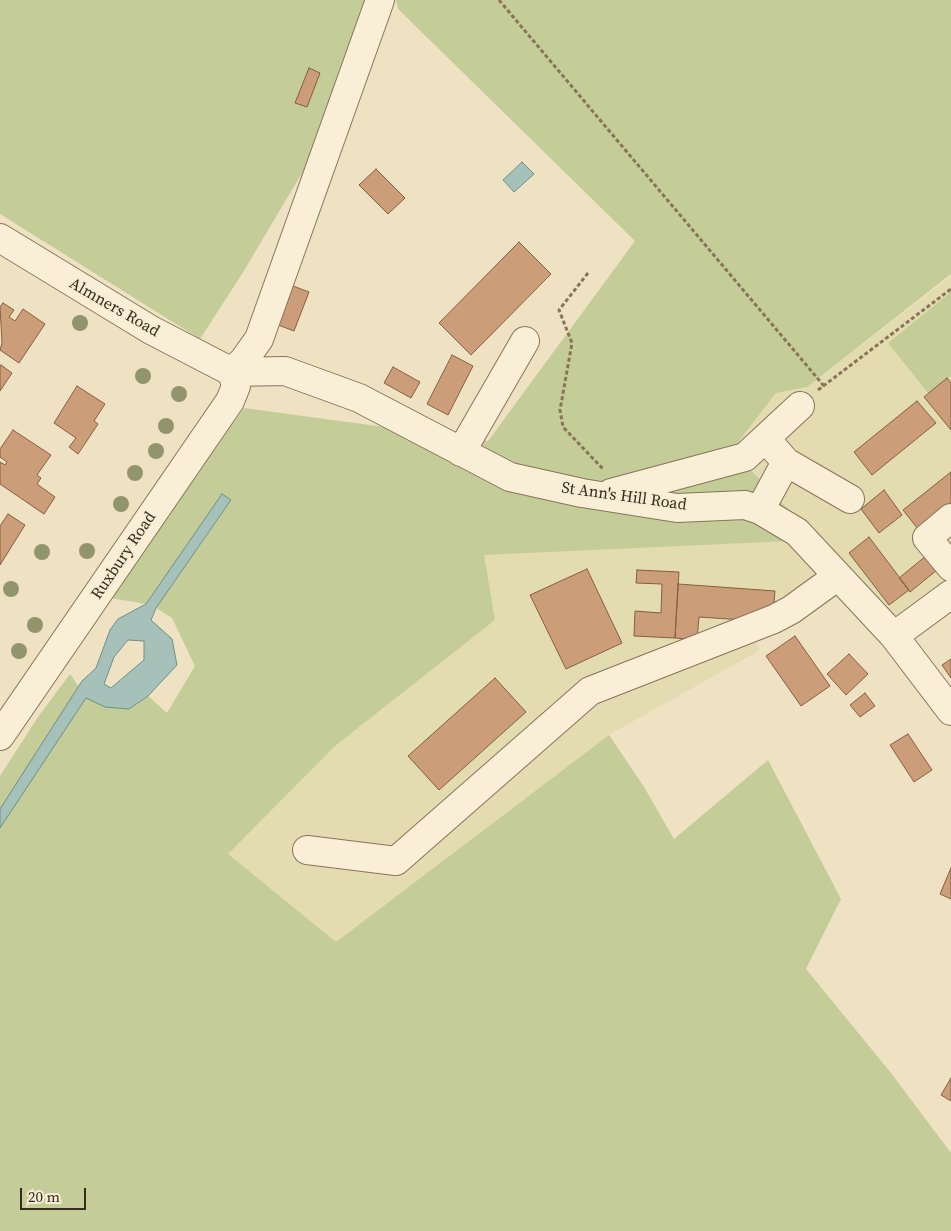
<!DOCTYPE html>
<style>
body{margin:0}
#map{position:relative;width:951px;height:1231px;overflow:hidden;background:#eee2c3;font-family:"Source Serif 4",serif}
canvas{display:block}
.scale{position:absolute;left:20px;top:1188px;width:66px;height:22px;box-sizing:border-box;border:2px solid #382b1e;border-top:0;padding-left:6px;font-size:15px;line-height:18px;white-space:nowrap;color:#382b1e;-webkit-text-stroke:4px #f5ecd3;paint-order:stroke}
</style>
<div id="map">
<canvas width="951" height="1231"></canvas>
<div class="scale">20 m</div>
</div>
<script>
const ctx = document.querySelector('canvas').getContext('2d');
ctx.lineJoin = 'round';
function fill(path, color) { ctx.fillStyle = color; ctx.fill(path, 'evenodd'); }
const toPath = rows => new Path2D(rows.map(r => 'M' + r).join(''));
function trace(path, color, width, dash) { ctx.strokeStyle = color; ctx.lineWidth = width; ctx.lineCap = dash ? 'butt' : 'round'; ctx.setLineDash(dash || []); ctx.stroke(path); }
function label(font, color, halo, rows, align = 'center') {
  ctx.font = font + ' "Source Serif 4",serif'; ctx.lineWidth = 4; ctx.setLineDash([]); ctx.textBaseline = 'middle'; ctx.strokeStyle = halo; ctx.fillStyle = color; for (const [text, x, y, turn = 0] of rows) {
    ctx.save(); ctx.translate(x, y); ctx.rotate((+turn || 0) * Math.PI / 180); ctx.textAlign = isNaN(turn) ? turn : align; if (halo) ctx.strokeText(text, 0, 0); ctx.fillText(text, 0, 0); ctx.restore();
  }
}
const farmland = toPath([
 [951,276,951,605,905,636,732,450,776,393,807,387],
 [790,541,837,592,751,637,760,650,609,735,336,942,227,854,335,746,495,620,483,554]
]);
const green = toPath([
 [0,0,368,0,327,131,242,274,200,339,0,214],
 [396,0,951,0,951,274,807,387,776,393,732,450,835,559,790,541,484,555,495,620,335,746,228,854,336,942,609,735,644,787,674,839,768,760,841,899,806,969,891,1073,951,1153,951,1231,0,1231,0,776,38,717,70,674,86,697,129,709,148,696,167,713,195,666,172,618,156,608,231,501,222,494,146,604,110,598,244,408,488,441,635,241,398,9],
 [951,292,951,376,929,394,888,343]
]);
const water = toPath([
 [522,162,534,174,514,192,503,180,522,162],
 [222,494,231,500,156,608,151,620,172,639,177,665,148,696,129,709,105,707,86,698,0,828,0,809,82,681,96,668,110,630,118,619,146,604,222,494],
 [128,640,144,641,144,660,111,688,104,684,114,657,128,640]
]);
const building = toPath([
 [309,68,320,73,307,107,295,103,309,68],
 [376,169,405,198,388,214,359,185,376,169],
 [519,242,551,274,471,355,439,323,519,242],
 [293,286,309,292,294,331,278,325,293,286],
 [3,303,14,310,9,317,15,321,23,309,45,324,19,363,0,350,2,343,0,307,3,303],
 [452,355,473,366,448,415,427,404,452,355],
 [1,365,12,373,0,391,0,367,1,365],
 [393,367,420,382,411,398,384,383,393,367],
 [947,378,951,383,951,430,924,397,947,378],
 [77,386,105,404,94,421,98,424,78,454,69,447,76,438,54,423,77,386],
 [917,401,936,423,872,475,854,452,917,401],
 [13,430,51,455,37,475,41,478,37,484,55,497,44,514,0,484,0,462,5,465,7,462,0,457,0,449,13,430],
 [951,472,951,504,918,529,903,510,951,472],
 [884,490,902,515,879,533,861,509,884,490],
 [8,514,25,525,0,565,0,526,8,514],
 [869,537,909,590,889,605,849,553,869,537],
 [932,551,943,565,910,592,899,578,932,551],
 [587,569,622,643,566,669,530,595,587,569],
 [637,570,679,572,675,638,634,636,635,611,661,613,662,584,636,583,637,570],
 [678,584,775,591,773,615,759,621,699,617,697,640,675,638,678,584],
 [795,636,830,686,801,706,766,656,795,636],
 [849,654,868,674,846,695,827,674,849,654],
 [951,659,951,678,942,665,951,659],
 [495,678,526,712,439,790,408,756,495,678],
 [865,693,875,706,860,717,850,705,865,693],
 [908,734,932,770,914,782,890,745,908,734],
 [951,868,951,899,940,894,951,868],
 [951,1078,951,1101,941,1095,951,1078]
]);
const path = toPath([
 [499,0,824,386],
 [588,273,559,310,572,343,560,410,563,427,604,470],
 [818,390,951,289]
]);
const minor = toPath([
 [0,238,151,330,232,372,285,371,359,398,510,477,582,493,677,508,745,505,760,510,797,532,894,636,951,711],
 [232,372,244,360,259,339,380,0],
 [766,439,786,462,850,499],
 [461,452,525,341],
 [611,493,745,457,800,406],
 [760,510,786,462],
 [951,518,927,538,951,567],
 [894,636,951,594],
 [0,736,230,401,236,386,232,372],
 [307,850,396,861,590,691,774,619,791,610,838,576]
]);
const trees = [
 [80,323],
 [143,376],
 [179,394],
 [166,426],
 [156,451],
 [135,473],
 [121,504],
 [87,551],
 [42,552],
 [11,589],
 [35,625],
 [19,651]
];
const streetNames = [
 ["Almners Road",114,308,30],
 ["St Ann's Hill Road",624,497,8],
 ["Ruxbury Road",124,556,-56]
];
fill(farmland, '#e3dcb1');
fill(green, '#c4cc97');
fill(water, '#a5c1b9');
trace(water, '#6c8f87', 1);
fill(building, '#cc9d79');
trace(building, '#875e40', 1);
trace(minor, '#88745a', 30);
trace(path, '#88745a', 3, [4, 2.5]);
trace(minor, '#f8efd6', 28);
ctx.fillStyle = '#92946c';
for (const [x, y] of trees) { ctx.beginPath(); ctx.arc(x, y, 8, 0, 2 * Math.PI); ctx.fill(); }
label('16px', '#382b1e', '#f5ecd3', streetNames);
</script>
